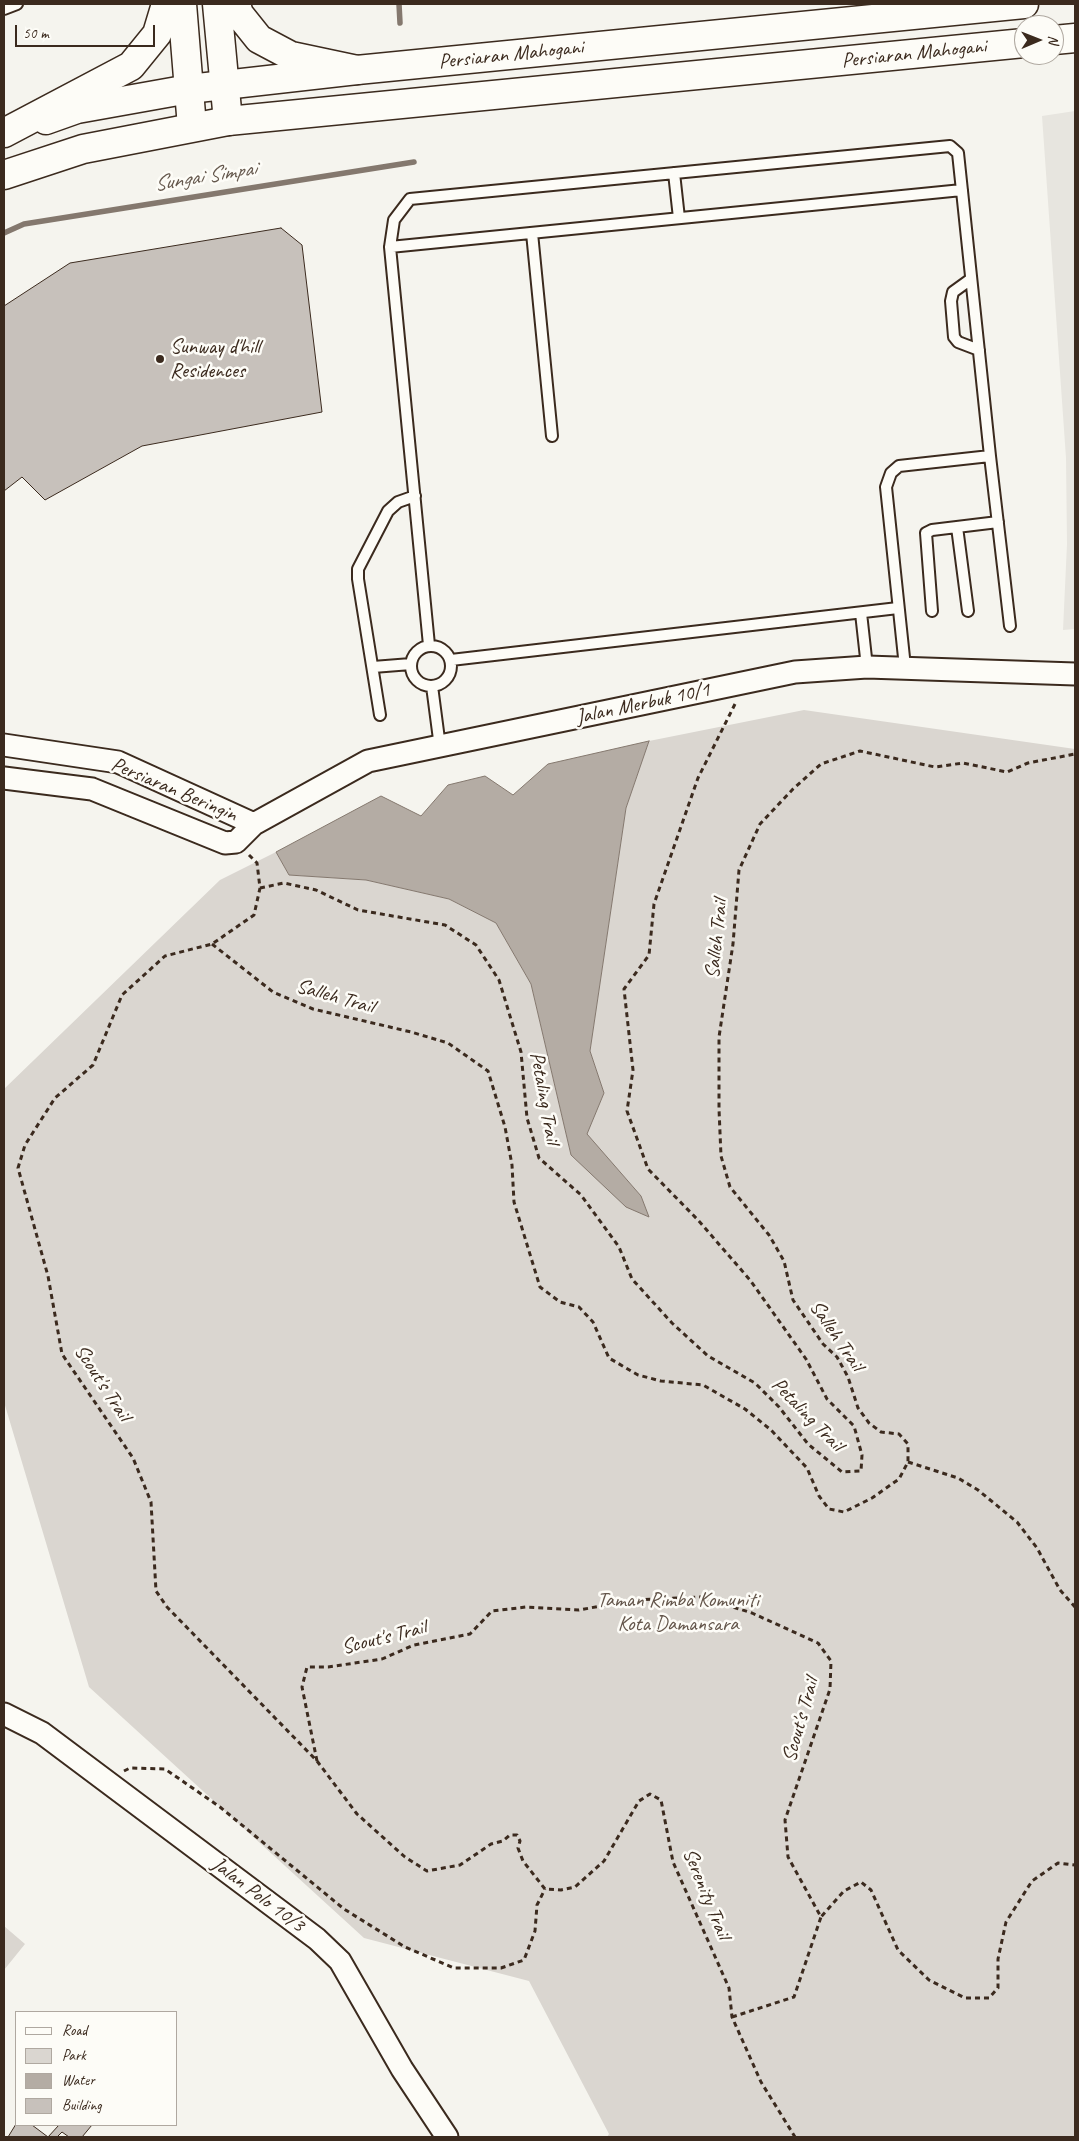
<!DOCTYPE html>
<style>
body{margin:0}
#map{position:relative;width:1079px;height:2141px;overflow:hidden;background:#f5f4ee;font-family:Caveat,sans-serif}
canvas{display:block}
.frame{position:absolute;inset:0;border:5px solid #3b2a1e;pointer-events:none}
.legend{position:absolute;left:15px;top:2011px;width:162px;height:115px;box-sizing:border-box;background:#fdfcf7;border:1px solid #afa8a0;margin:0;padding:6px 9px;list-style:none;font-size:15px;color:#3b2a1e}
.legend li{display:flex;align-items:center;gap:10px;height:25px}
.legend b{width:25px;border:1px solid #afa8a0}
.north{position:absolute;left:1014px;top:15px;width:50px;height:50px;box-sizing:border-box;background:#fdfcf7;border:1px solid #afa8a0;border-radius:50%;rotate:89deg;font-size:14px;font-weight:700;line-height:20px;text-align:center;color:#3b2a1e}
.north::after{content:'';display:block;margin:auto;width:18px;height:22px;background:#3b2a1e;clip-path:polygon(50% 0,100% 100%,50% 72%,0 100%)}
.scale{position:absolute;left:15px;top:25px;width:140px;height:22px;box-sizing:border-box;border:2px solid #3b2a1e;border-top:0;padding-left:6px;font-size:15px;line-height:18px;white-space:nowrap;color:#3b2a1e;-webkit-text-stroke:4px #fdfcf7;paint-order:stroke}
</style>
<div id="map">
<canvas width="1079" height="2141"></canvas>
<div class="frame"></div>
<ul class="legend">
<li><b style="height:6px;background:#fdfcf7"></b>Road</li>
<li><b style="height:14px;background:#dad6d0"></b>Park</li>
<li><b style="height:14px;background:#b4aca4"></b>Water</li>
<li><b style="height:14px;background:#c7c1bb"></b>Building</li>
</ul>
<div class="north">N</div>
<div class="scale">50 m</div>
</div>
<script>
const ctx = document.querySelector('canvas').getContext('2d');
ctx.lineJoin = 'round';
function fill(path, color) { ctx.fillStyle = color; ctx.fill(path, 'evenodd'); }
const toPath = rows => new Path2D(rows.map(r => 'M' + r).join(''));
function trace(path, color, width, dash) { ctx.strokeStyle = color; ctx.lineWidth = width; ctx.lineCap = dash ? 'butt' : 'round'; ctx.setLineDash(dash || []); ctx.stroke(path); }
function label(font, color, halo, rows, align = 'center') {
  ctx.font = font + ' Caveat,sans-serif'; ctx.lineWidth = 5; ctx.setLineDash([]); ctx.textBaseline = 'middle'; ctx.strokeStyle = halo; ctx.fillStyle = color; for (const [text, x, y, turn = 0] of rows) {
    ctx.save(); ctx.translate(x, y); ctx.rotate((+turn || 0) * Math.PI / 180); ctx.textAlign = isNaN(turn) ? turn : align; if (halo) ctx.strokeText(text, 0, 0); ctx.fillText(text, 0, 0); ctx.restore();
  }
}
const built = toPath([
 [1075,111,1075,629,1063,630,1067,544,1066,458,1042,116]
]);
const green = toPath([
 [804,710,1075,749,1075,2137,607,2137,609,2134,529,1981,364,1938,89,1687,4,1402,4,1089,220,880,276,852,289,875,366,880,449,899,496,923,531,984,571,1155,648,1217,641,1196,586,1134,604,1093,590,1051,626,808,649,741],
 [4,1926,25,1944,4,1970]
]);
const water = toPath([
 [649,741,626,808,590,1051,604,1093,587,1134,641,1196,649,1217,626,1207,571,1155,531,984,496,923,449,899,366,880,289,875,276,852,381,796,421,816,448,785,485,776,513,795,548,764,649,741]
]);
const stream = toPath([
 [399,4,400,23],
 [4,233,24,224,414,162]
]);
const building = toPath([
 [281,228,302,245,322,412,142,446,45,500,22,477,4,491,4,306,70,263,281,228],
 [16,2124,32,2125,48,2137,8,2137,16,2124],
 [59,2125,92,2125,82,2137,69,2137,62,2132,57,2137,48,2137,59,2125]
]);
const path = toPath([
 [249,855,257,863,260,888,254,915,212,944,165,956,122,995,93,1065,55,1098,25,1145,18,1168,48,1276,62,1354,133,1458,151,1502,156,1591,167,1607,317,1761,302,1687,307,1667,328,1667,382,1659,414,1645,470,1634,492,1611,526,1607,579,1610,634,1600,701,1597,752,1613,818,1643,831,1661,830,1689,785,1820,788,1857,821,1917,844,1891,861,1882,871,1890,898,1950,929,1980,965,1998,989,1998,998,1988,998,1959,1006,1922,1032,1881,1058,1863,1075,1865],
 [260,888,284,883,316,890,358,910,445,925,476,945,499,980,521,1052,527,1118,539,1158,581,1195,619,1247,632,1279,672,1323,708,1356,755,1383,779,1407,808,1444,842,1472,861,1471,862,1455,854,1426,827,1399,806,1359,750,1280,698,1220,648,1169,627,1111,633,1070,624,989,649,955,654,904,698,778,735,704],
 [212,944,273,992,313,1009,411,1032,448,1043,488,1071,505,1127,512,1165,514,1202,540,1287,560,1302,579,1307,593,1322,609,1358,638,1375,661,1381,703,1385,745,1409,771,1430,807,1468,819,1496,829,1509,844,1512,872,1498,899,1479,908,1462,908,1444,899,1434,881,1432,869,1423,858,1408,848,1377,837,1357,823,1344,793,1300,784,1261,769,1235,730,1187,721,1156,719,1109,719,1037,733,944,739,870,760,824,793,789,821,764,860,751,935,767,963,763,1007,772,1028,763,1075,754],
 [908,1462,958,1478,978,1490,1017,1522,1037,1548,1060,1590,1075,1607],
 [317,1761,357,1814,405,1857,427,1871,460,1865,491,1844,503,1841,510,1835,517,1835,520,1841,518,1848,523,1861,545,1889,561,1890,575,1887,604,1861,639,1801,650,1794,661,1800,673,1862,729,1988,732,2017,761,2082,795,2137],
 [124,1771,130,1768,165,1769,220,1807,344,1909,405,1947,454,1968,501,1968,524,1960,535,1931,537,1905,545,1889],
 [732,2017,794,1997,821,1917]
]);
const service = toPath([
 [4,9,17,4],
 [674,173,679,218],
 [532,233,552,436],
 [390,247,962,190],
 [971,279,953,292,951,301,954,337,958,342,979,350],
 [990,456,1010,626],
 [957,527,968,611],
 [932,611,926,533,932,530,998,522],
 [861,613,867,667],
 [429,645,390,247,394,220,410,199,950,146,958,153,990,456,899,466,891,473,886,487,905,667],
 '411 666a20 20 0 1 1 40 0a20 20 0 1 1-40 0Z',
 [451,660,898,608],
 [373,667,411,664],
 [432,686,440,747],
 [380,715,358,579,358,569,388,511,398,502,415,496]
]);
const minor = toPath([
 [4,745,118,762,254,824],
 [4,778,92,789,225,843,236,842,254,824,368,761,795,672,867,667,1075,674],
 [4,1714,42,1733,317,1939,340,1961,402,2069,447,2137]
]);
const secondary = toPath([
 [1054,40,1075,38],
 [46,120,77,109,189,89,357,70,1024,4],
 [4,175,83,149,228,121,1024,43]
]);
const primary = toPath([
 [182,4,192,127],
 [217,4,228,121],
 [236,4,239,14,259,39,291,56,357,70],
 [4,133,131,66,157,34,166,4]
]);
const markers = [
 [160,359,5,"#3b2a1e"]
];
const streetNames = [
 ["Persiaran Mahogani",914,54,-6],
 ["Persiaran Mahogani",511,55,-6],
 ["Jalan Merbuk 10/1",643,704,-12],
 ["Persiaran Beringin",174,790,23],
 ["Salleh Trail",717,939,-84],
 ["Salleh Trail",335,997,16],
 ["Petaling Trail",544,1098,80],
 ["Salleh Trail",836,1336,56],
 ["Scout's Trail",102,1383,57],
 ["Petaling Trail",807,1415,46],
 ["Scout's Trail",384,1638,-14],
 ["Scout's Trail",801,1720,-74],
 ["Serenity Trail",706,1894,68],
 ["Jalan Polo 10/3",258,1895,37]
];
const poiNames = [
 ["Sunway d'hill",170,347],
 ["Residences",170,371]
];
const parkNames = [
 ["Taman Rimba Komuniti",678,1600],
 ["Kota Damansara",678,1624]
];
const waterNames = [
 ["Sungai Simpai",205,177,-9]
];
fill(built, '#e7e5df');
fill(green, '#dad6d0');
fill(water, '#b4aca4');
trace(water, '#84786e', 1);
trace(stream, '#84786e', 5.5);
fill(building, '#c7c1bb');
trace(building, '#3b2a1e', 1);
trace(service, '#3b2a1e', 14);
trace(minor, '#3b2a1e', 25);
trace(secondary, '#3b2a1e', 31);
trace(primary, '#3b2a1e', 31);
trace(path, '#3b2a1e', 3, [5, 4]);
trace(service, '#fdfcf7', 10);
trace(minor, '#fdfcf7', 21);
trace(secondary, '#fdfcf7', 28);
trace(primary, '#fdfcf7', 28);
for (const [x, y, r, color] of markers) { const dot = new Path2D(); dot.arc(x, y, r, 0, 2 * Math.PI); ctx.fillStyle = color; ctx.fill(dot); trace(dot, '#fdfcf7', 2); }
label('21px', '#3b2a1e', '#fdfcf7', streetNames);
label('21px', '#3b2a1e', '#fdfcf7', poiNames, 'left');
label('21px', '#63554a', '#fdfcf7', parkNames);
label('italic 22px', '#65584d', '#fdfcf7', waterNames);
</script>
